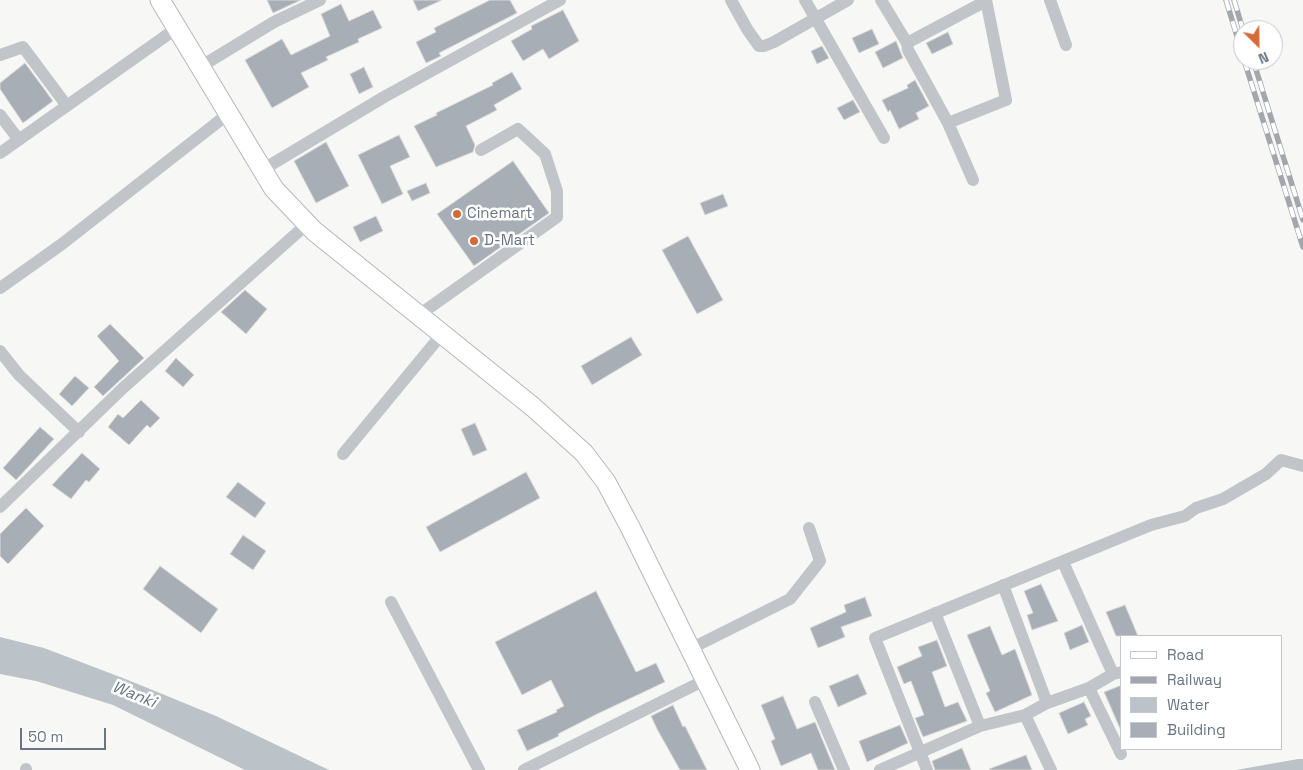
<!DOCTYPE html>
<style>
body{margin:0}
#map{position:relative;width:1303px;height:770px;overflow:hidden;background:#f7f8f5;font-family:"Space Grotesk",sans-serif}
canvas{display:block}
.legend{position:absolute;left:1120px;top:635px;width:162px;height:115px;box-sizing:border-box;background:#fff;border:1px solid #c3c8ce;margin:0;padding:6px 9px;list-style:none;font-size:15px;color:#697584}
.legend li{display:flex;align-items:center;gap:10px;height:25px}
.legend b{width:25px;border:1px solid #c3c8ce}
.north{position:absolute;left:1233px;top:20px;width:50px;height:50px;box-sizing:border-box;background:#fff;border:1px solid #c3c8ce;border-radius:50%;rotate:157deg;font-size:14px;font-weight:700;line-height:20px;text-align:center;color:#697584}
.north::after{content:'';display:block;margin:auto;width:18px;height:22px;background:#d66a37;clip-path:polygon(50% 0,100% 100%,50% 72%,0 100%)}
.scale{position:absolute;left:20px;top:728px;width:86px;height:22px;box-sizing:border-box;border:2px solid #697584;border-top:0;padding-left:6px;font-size:15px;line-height:18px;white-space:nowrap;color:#697584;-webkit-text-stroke:4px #fff;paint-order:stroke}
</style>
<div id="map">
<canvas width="1303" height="770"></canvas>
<ul class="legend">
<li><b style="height:6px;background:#fff"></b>Road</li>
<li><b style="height:6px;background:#a3a7ad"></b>Railway</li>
<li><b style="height:14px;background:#bbc3c9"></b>Water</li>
<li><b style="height:14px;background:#a8aeb5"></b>Building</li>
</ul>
<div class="north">N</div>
<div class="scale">50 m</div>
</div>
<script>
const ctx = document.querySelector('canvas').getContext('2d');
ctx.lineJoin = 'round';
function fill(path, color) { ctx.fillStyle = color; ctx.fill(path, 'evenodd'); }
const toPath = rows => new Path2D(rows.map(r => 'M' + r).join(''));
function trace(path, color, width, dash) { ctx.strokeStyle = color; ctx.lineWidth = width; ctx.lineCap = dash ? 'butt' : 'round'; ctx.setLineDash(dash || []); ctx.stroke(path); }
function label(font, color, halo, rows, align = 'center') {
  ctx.font = font + ' "Space Grotesk",sans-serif'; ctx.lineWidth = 5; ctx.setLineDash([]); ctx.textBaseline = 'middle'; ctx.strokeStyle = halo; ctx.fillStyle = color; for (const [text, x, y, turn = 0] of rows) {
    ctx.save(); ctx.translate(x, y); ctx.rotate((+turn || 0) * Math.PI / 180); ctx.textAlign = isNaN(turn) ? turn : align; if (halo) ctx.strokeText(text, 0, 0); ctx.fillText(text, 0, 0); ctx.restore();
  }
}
const water = toPath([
 [0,637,44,648,128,680,216,716,329,770,245,770,113,705,36,681,0,674],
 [1298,759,1303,759,1303,770,1236,770]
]);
const building = toPath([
 [267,0,301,0,273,13,267,0],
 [413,0,442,0,418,11,413,0],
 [490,0,510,0,517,13,439,53,441,56,426,63,416,42,436,32,434,28,490,0],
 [341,4,349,21,373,10,382,28,358,39,359,42,326,57,328,60,301,73,309,87,272,108,245,60,282,39,291,55,330,36,321,14,341,4],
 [563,10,579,41,549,59,543,49,523,61,511,41,532,29,531,26,563,10],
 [872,29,879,44,859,53,852,38,872,29],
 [948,32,953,44,932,54,926,43,948,32],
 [896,41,903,58,883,68,875,52,896,41],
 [822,46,829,58,817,64,811,51,822,46],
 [25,63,53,101,23,123,0,89,0,83,25,63],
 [364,67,373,87,359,94,350,74,364,67],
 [512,72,522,89,494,105,497,110,466,126,475,145,473,152,436,167,414,126,437,115,436,113,493,85,492,83,512,72],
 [915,80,929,106,916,113,919,119,899,129,890,110,888,112,882,100,908,88,907,85,915,80],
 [853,100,860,112,844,120,837,108,853,100],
 [399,135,410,157,390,166,403,194,382,204,358,155,399,135],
 [326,142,349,186,316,203,294,161,326,142],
 [513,161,549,213,474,266,437,214,513,161],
 [426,183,430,193,412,201,407,191,426,183],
 [723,194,728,206,705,215,700,203,723,194],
 [376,216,383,231,360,242,353,227,376,216],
 [688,236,723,300,697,314,662,250,688,236],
 [245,290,267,309,246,334,221,312,245,290],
 [110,324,144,358,103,396,94,387,119,361,97,336,110,324],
 [631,337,642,355,592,385,581,366,631,337],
 [176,358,194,375,183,387,165,371,176,358],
 [75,376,89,388,72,406,59,394,75,376],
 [141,400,160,418,150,428,147,425,129,445,108,427,118,414,123,418,141,400],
 [475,423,487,450,473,456,461,429,475,423],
 [40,427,54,439,16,480,3,468,40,427],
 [82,453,100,469,89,482,86,480,71,499,52,485,82,453],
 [526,472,540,498,440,552,426,527,526,472],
 [238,482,266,503,255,518,226,497,238,482],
 [26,508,44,526,8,564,0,556,0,534,26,508],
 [243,535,266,551,253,570,230,554,243,535],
 [160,566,218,609,201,633,143,589,160,566],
 [1041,584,1058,621,1032,630,1027,615,1033,613,1024,591,1041,584],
 [596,591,636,672,656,663,665,682,597,714,558,734,559,736,527,751,517,730,557,712,556,710,564,706,551,680,522,695,495,642,596,591],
 [865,597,872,616,841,627,845,637,818,648,810,628,846,612,844,605,865,597],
 [1125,605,1138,636,1116,636,1106,612,1125,605],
 [1082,625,1089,642,1070,650,1064,633,1082,625],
 [990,626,1002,655,1015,649,1032,695,995,712,986,693,990,691,967,635,990,626],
 [937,640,947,666,932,672,945,707,958,702,967,721,923,737,915,718,924,715,911,681,904,684,897,667,922,656,918,647,937,640],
 [858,674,867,694,838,707,829,686,858,674],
 [1122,685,1122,733,1104,692,1122,685],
 [783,696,797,729,815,722,835,770,818,770,811,753,781,766,771,741,775,739,761,705,783,696],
 [1084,702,1091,716,1085,719,1088,725,1068,734,1059,713,1084,702],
 [673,705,683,727,685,726,707,770,680,770,657,729,651,716,673,705],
 [900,725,908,743,867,762,859,741,900,725],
 [962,748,971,770,935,770,932,761,962,748],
 [1026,755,1032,770,990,770,989,769,1026,755]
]);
const street = toPath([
 [731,0,747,29,759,46,764,46,774,42,848,0],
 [805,0,884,138],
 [881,0,907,43,908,50,948,123,973,180],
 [1050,0,1066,45],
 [907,43,986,1],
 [0,55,23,47,67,106],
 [200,67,274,22,320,0],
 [0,115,19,140],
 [948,123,1006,100,986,0],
 [0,153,177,28],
 [262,170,384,97,560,0],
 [0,288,62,244,228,114],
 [419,315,557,217,557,191,545,154,518,129,481,150],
 [0,351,19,375,79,432],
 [343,454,442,334],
 [0,507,123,388,307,224],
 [1063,562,1113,674],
 [1003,585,1047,703],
 [391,602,479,770],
 [935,613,980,726],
 [690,649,790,599,820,561,809,528],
 [1089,688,1121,754],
 [815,702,844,770],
 [1025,715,1051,770],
 [26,769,26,770],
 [524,770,705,680],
 [880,770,980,726,1025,715,1047,703,1089,688,1113,674,1122,672],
 [927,770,875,638,1151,525,1185,516,1196,508,1223,499,1266,474,1281,460,1303,466]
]);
const secondary = toPath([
 [160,0,274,189,314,231,533,407,584,453,606,482,630,527,750,770]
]);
const rail = toPath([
 [1226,0,1243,56],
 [1234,0,1243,30],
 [1244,60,1303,247],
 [1253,60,1303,220]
]);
const markers = [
 [457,214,5,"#d66a37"],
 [474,241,5,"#d66a37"]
];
const poiNames = [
 ["Cinemart",467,214],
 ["D-Mart",484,241]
];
const waterNames = [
 ["Wanki",134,695,22]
];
fill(water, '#bbc3c9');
fill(building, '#a8aeb5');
trace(building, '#d9d9d7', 1);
trace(secondary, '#b4b8bd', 21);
trace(street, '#c1c4c8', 12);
trace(secondary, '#fff', 19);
trace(rail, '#a3a7ad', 5.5);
trace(rail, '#fff', 4, [11]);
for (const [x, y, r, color] of markers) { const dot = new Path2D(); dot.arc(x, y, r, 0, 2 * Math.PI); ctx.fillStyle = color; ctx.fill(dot); trace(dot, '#fff', 2); }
label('15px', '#697584', '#fff', poiNames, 'left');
label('italic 16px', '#65767f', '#fff', waterNames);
</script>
